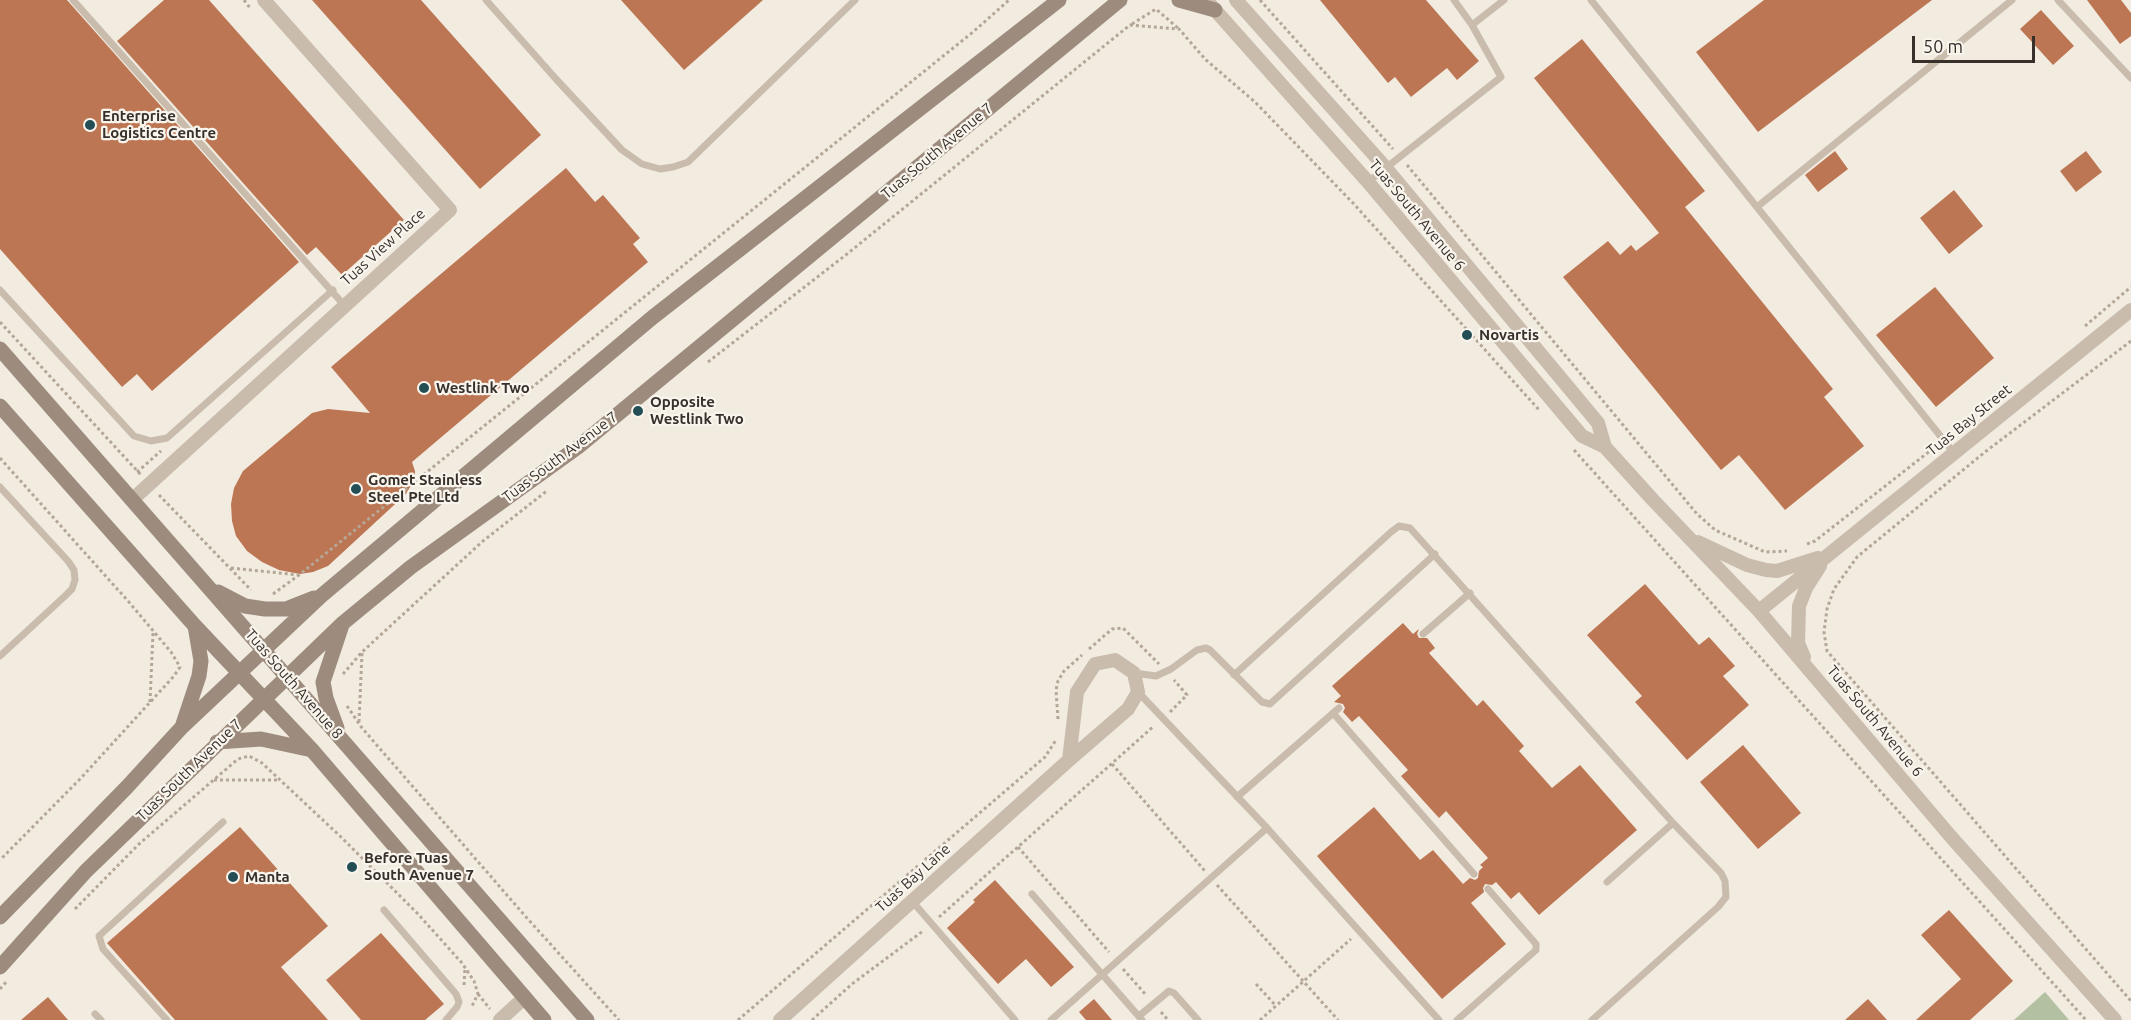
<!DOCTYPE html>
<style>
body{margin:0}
#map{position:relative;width:2131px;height:1020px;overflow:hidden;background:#f1ebe0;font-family:Ubuntu,sans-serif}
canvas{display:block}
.scale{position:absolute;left:1912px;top:36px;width:123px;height:27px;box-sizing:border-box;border:3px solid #38302b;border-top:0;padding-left:8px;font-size:18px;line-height:21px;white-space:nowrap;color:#38302b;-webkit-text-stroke:4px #f9f5ed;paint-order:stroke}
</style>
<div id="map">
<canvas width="2131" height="1020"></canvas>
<div class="scale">50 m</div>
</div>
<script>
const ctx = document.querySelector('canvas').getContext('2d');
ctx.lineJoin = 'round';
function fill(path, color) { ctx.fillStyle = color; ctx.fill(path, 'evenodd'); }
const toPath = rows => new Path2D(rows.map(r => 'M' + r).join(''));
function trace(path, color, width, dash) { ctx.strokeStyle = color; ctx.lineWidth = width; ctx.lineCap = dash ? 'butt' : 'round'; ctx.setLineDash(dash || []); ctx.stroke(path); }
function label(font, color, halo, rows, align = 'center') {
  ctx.font = font + ' Ubuntu,sans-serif'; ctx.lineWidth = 4.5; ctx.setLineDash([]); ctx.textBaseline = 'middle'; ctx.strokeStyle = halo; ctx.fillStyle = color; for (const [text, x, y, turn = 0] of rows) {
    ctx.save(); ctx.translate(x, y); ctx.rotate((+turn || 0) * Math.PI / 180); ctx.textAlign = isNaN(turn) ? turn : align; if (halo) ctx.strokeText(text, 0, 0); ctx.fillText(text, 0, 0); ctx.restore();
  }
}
const green = toPath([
 [2045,992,2069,1020,2014,1020]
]);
const building = toPath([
 [0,0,67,0,299,262,152,391,137,374,122,387,0,249],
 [164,0,209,0,404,220,342,275,316,247,307,255,117,41],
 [312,0,421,0,541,135,480,189],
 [621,0,763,0,684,70],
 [1320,0,1426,0,1479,61,1457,80,1447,68,1411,97,1395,77,1388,83],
 [1764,0,1932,0,1758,132,1696,52],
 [2087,0,2121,0,2131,13,2131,36,2120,44],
 [2041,10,2074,46,2053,65,2020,29],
 [1582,39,1705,191,1685,207,1833,389,1824,397,1864,446,1785,510,1739,455,1721,470,1563,277,1608,241,1620,255,1631,245,1636,251,1659,233,1534,78],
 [1835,151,1848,169,1818,192,1805,175],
 [2086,151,2102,172,2076,192,2060,171],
 [566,168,595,202,603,195,640,238,633,244,648,262,412,462,415,471,414,480,406,494,328,566,313,572,300,574,279,570,262,562,247,551,236,536,232,521,231,504,234,488,243,471,312,413,328,409,370,413,331,367],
 [1954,190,1983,226,1949,254,1920,218],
 [1935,287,1994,358,1936,407,1876,335],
 [1645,584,1699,645,1709,637,1735,666,1723,676,1749,705,1687,760,1635,702,1642,696,1587,635],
 [1403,623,1413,634,1419,629,1417,634,1419,638,1427,638,1435,648,1429,653,1477,706,1483,700,1524,746,1519,751,1552,788,1580,765,1637,830,1539,915,1519,892,1511,899,1496,882,1492,885,1485,884,1483,888,1484,892,1471,903,1506,944,1442,999,1317,856,1374,807,1420,860,1433,850,1463,884,1470,878,1475,880,1478,878,1479,871,1483,867,1480,865,1488,858,1446,811,1439,818,1401,776,1408,770,1359,716,1352,722,1343,712,1345,708,1343,704,1334,702,1341,696,1332,686],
 [1743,745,1801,813,1758,849,1700,782],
 [240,827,328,926,281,967,328,1020,175,1020,107,943],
 [995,880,1074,967,1051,987,1026,959,998,984,947,928,975,902,973,900],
 [1949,910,2013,981,1970,1020,1916,1020,1961,979,1921,935],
 [381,933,444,1004,425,1020,361,1020,326,980],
 [48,997,68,1020,21,1020],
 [1094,999,1112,1020,1086,1020,1079,1012],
 [1868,999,1887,1020,1845,1020]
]);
const path = toPath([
 [244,0,250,8],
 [1260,0,1393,149],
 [1132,24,1156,9,1179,29],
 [1407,165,1697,514,1715,530,1765,552,1787,551],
 [0,322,141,475],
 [2085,326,2131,287],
 [2131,341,1985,452,1857,557,1834,589,1827,609,1824,632,1827,651,2131,1001],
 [708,362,847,254,1130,25,1179,29,1206,60,1255,102,1353,203,1540,411],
 [1574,450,2086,1020],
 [0,458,128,601,171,652,180,667,174,676,81,778,0,860],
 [137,472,161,451],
 [159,495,251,590],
 [1807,544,1815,541,1935,447],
 [231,568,299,575],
 [273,594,299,575,973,32,1009,0],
 [1089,649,1112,629,1123,628,1159,664],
 [343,674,362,652,483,541,548,490],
 [150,702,153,633],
 [347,706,362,728,526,917,619,1020],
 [1170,712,1187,695,1174,680],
 [1058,719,1056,690,1058,681,1064,671,1082,655],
 [359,722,362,653],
 [1112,764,1205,871],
 [214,780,280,780],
 [1018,847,1109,952],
 [1217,885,1338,1020],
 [75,909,139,844,238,759,249,756,262,763,341,837,418,914,462,963,474,981,478,994,471,1008],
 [939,917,1154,726],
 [1123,969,1147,996],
 [1256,984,1276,1006],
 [464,985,465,968],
 [0,989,7,981],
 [478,994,490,1009],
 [1161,1012,1168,1020],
 [738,1020,1045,757,1056,740],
 [812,1020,852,984,923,931],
 [1260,1020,1351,939]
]);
const lane = toPath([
 [73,0,344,305],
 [486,0,556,79,622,150,642,164,660,169,673,167,688,162,855,0],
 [1591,0,1954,453],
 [2058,0,2131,78],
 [1472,25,1504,0],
 [1368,182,1501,77,1472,25,1454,0],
 [1757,207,2012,0],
 [0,290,134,436,151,441,167,438,333,290],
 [0,487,68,561,74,570,75,580,72,589,65,596,0,656],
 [1423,634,1470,593],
 [1134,673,1156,676,1171,669,1197,650,1206,648,1210,650,1262,702,1270,704,1435,554],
 [1234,675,1391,532,1399,526,1410,528,1673,823,1721,873,1725,881,1726,897,1718,907,1592,1020],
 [1138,692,1267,828,1439,1020],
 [1333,713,1474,874],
 [1237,797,1339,708],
 [1607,882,1673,823],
 [1032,894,1142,1020],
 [912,901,1015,1020],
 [384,910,456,994,459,1002,457,1007,446,1020],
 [95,1014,101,1020],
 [1139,1016,1169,991,1174,993,1198,1020],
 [167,1020,103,949,99,936,223,822],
 [1051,1020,1267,828],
 [1457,1020,1536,950,1536,944,1488,889]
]);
const street = toPath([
 [1236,0,1385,167,1598,423,1605,447],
 [1208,2,1368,182,1582,436,1605,447,1653,500,1759,611,1952,838,2115,1020],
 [133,499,450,210,264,0],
 [1698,542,1747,565,1766,570,1777,571,1818,558],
 [1759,611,2131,310],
 [1804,657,1798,643,1799,606,1806,588,1820,566],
 [500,1020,525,997],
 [780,1020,1069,760,1128,709,1138,692,1134,673,1115,660,1095,664,1077,692,1069,760]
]);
const secondary = toPath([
 [1179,0,1215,10],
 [0,349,587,1020],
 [0,406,195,626,312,750,544,1020],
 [218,592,245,606,265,609,286,609,314,598],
 [183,724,199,676,201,661,195,626],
 [337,728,326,698,323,682,342,625],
 [217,742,261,739,312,750],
 [0,917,127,787,182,727,321,596,653,317,1059,0],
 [0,967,86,871,343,623,411,567,578,447,1120,0]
]);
const markers = [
 [90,125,6,"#234e56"],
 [1467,335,6,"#234e56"],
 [424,388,6,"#234e56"],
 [638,411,6,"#234e56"],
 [356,489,6,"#234e56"],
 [352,867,6,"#234e56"],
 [233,877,6,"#234e56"]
];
const poiNames = [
 ["Enterprise",102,116],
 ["Logistics Centre",102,133],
 ["Novartis",1479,335],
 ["Westlink Two",436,388],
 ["Opposite",650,402],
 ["Westlink Two",650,419],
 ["Gomet Stainless",368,480],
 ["Steel Pte Ltd",368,497],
 ["Before Tuas",364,858],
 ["South Avenue 7",364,875],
 ["Manta",245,877]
];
const streetNames = [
 ["Tuas South Avenue 7",937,151,-40],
 ["Tuas South Avenue 6",1417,215,50],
 ["Tuas View Place",383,247,-42],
 ["Tuas Bay Street",1969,420,-39],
 ["Tuas South Avenue 7",560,457,-37],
 ["Tuas South Avenue 8",294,684,49],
 ["Tuas South Avenue 6",1875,721,50],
 ["Tuas South Avenue 7",189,770,-44],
 ["Tuas Bay Lane",913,878,-42]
];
fill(green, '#b3c0a1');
fill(building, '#bd7653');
trace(path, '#b5a797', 3, [3, 3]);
trace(lane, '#c9bcad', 7);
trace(street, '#c9bcad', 14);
trace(secondary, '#9d8c7e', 15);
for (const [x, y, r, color] of markers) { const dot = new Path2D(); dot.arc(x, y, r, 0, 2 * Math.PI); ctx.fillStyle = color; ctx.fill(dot); trace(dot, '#f9f5ed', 2); }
label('bold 15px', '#38302b', '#f9f5ed', poiNames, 'left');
label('15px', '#38302b', '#f9f5ed', streetNames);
</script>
